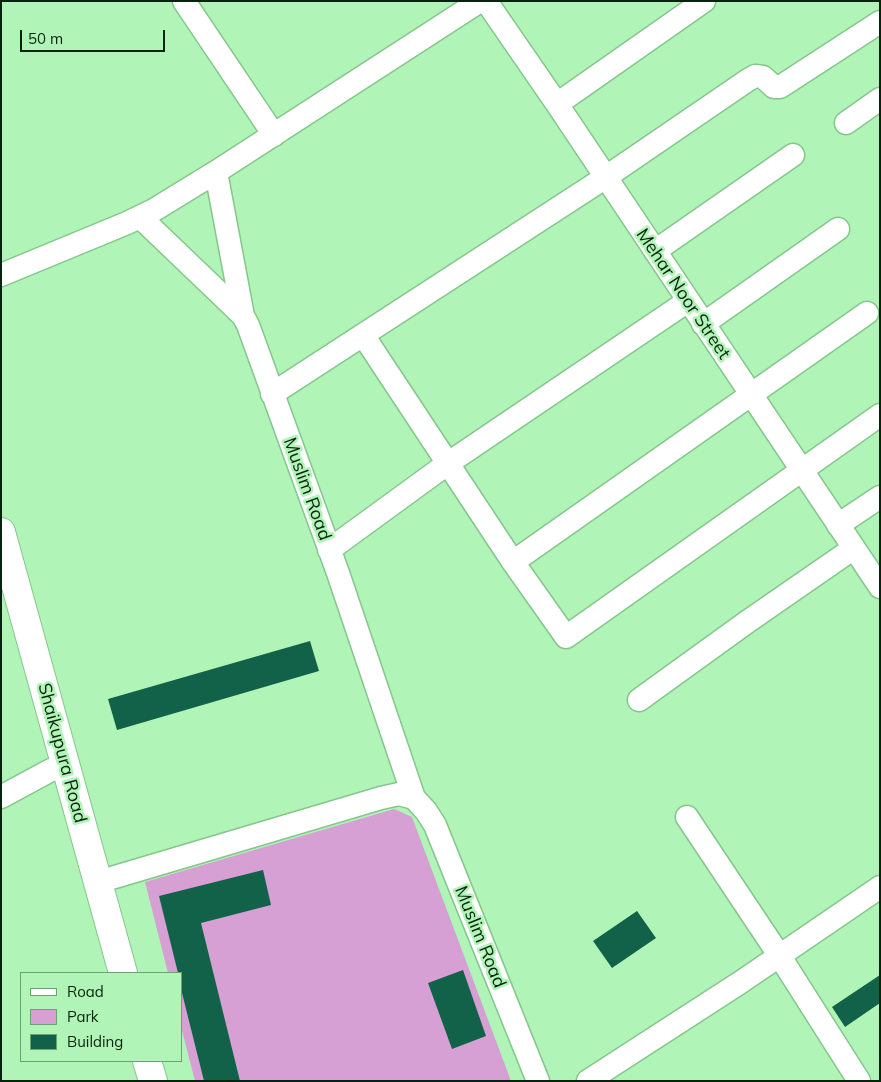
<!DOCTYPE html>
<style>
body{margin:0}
#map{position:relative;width:881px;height:1082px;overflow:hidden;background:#b1f4b7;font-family:Mulish,sans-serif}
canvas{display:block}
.frame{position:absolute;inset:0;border:2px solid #08230d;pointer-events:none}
.legend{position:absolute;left:20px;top:972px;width:162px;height:90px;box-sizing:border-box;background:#b1f4b7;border:1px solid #6da073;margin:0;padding:6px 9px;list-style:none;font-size:15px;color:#08230d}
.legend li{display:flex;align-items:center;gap:10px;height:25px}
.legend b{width:25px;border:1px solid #6da073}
.scale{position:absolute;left:20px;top:30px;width:145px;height:22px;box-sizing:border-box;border:2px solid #08230d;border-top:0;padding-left:6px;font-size:15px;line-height:18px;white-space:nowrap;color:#08230d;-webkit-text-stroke:4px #b1f4b7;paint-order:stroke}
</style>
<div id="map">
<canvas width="881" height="1082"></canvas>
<div class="frame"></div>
<ul class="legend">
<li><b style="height:6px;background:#fff"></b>Road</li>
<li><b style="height:14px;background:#d6a0d5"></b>Park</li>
<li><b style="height:14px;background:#116249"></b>Building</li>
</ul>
<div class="scale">50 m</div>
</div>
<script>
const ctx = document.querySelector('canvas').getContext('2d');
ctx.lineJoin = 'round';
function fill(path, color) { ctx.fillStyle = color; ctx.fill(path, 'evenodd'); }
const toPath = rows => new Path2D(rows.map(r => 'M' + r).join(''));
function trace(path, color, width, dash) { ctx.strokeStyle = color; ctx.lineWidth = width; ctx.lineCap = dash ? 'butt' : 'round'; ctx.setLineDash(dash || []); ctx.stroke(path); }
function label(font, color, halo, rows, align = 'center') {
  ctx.font = font + ' Mulish,sans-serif'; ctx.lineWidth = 5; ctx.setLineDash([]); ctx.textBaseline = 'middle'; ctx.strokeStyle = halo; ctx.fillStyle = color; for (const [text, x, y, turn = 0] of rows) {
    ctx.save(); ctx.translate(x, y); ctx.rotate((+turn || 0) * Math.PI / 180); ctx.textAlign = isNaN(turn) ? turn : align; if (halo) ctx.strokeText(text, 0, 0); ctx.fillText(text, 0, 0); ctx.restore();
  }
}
const green = toPath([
 [394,809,412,817,511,1081,195,1081,181,1027,181,973,168,973,145,882]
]);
const building = toPath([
 [310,641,319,671,117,730,108,699],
 [263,870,271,905,201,923,240,1081,204,1081,181,989,181,973,178,973,159,896],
 [637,911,656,938,612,968,593,941],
 [463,970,486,1036,452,1049,428,983],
 [880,975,880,1003,845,1027,832,1007]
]);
const minor = toPath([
 [184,1,274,135],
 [486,1,557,104,880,587],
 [557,104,704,1],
 [846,123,880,99],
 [216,172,243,316],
 [140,217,234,307,243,316,248,325,338,573,414,798],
 [655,251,793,155],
 [1,275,127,223,154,210,216,172,480,1],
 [703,324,838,229],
 [363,335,513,562,566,637,880,415],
 [272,394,606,177,748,80,755,76,763,77,774,87,780,87,880,22],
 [838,525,880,497],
 [329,550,447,464,688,301],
 [513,562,867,313],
 [639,700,747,622,854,548],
 [1,797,51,770],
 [687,817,779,955,859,1081],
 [98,882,381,798,399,794,414,798,426,811,435,825,538,1081],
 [588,1081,741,982,880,887]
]);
const major = toPath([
 [1,532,123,973],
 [147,1061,153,1081]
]);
const streetNames = [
 ["Mehar Noor Street",683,294,56],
 ["Muslim Road",307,489,70],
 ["Shaikupura Road",62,753,75],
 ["Muslim Road",480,937,68]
];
fill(green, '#d6a0d5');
fill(building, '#116249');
trace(minor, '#85c68c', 25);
trace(major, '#85c68c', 30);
trace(minor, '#fff', 22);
trace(major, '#fff', 28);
label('18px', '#08230d', '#b1f4b7', streetNames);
</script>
